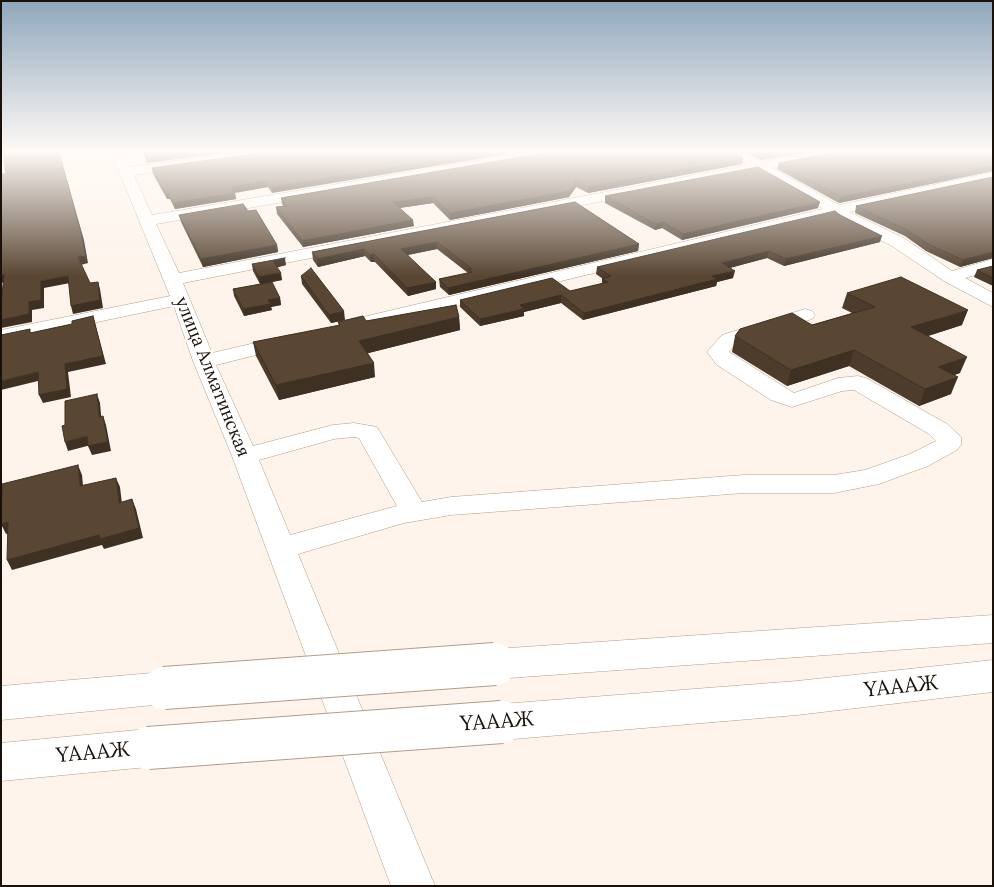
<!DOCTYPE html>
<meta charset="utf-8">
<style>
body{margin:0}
#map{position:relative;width:994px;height:887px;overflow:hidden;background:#fef4eb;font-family:Lora,serif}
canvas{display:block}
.frame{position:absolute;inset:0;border:2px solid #1a120a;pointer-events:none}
</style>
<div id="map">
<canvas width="994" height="887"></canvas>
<div class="frame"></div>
</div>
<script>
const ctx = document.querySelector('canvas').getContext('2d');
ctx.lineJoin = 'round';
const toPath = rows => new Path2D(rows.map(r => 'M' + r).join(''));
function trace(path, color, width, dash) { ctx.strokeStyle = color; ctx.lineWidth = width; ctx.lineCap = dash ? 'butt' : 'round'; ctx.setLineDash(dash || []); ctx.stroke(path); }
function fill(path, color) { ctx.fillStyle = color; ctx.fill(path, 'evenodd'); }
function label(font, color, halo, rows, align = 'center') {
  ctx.font = font + ' Lora,serif'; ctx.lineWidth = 5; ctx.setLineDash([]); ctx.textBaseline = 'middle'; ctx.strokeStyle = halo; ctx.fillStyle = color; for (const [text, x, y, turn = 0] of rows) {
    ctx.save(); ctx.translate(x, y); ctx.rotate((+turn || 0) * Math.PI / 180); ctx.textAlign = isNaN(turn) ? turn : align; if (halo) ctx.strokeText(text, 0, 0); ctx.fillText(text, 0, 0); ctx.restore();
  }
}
const minor = toPath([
 [111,152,123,152,130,167,243,152,275,152,269,156,134,175,152,215,529,152,556,152,550,156,156,224,179,273,747,165,727,152,742,152,761,162,817,152,842,152,836,156,772,168,839,205,993,172,993,180,849,212,904,238,952,271,993,259,993,270,965,278,993,293,993,307,944,281,892,246,839,220,834,215,350,332,343,330,340,326,343,322,350,320,823,209,757,171,183,283,212,353,289,335,296,337,299,341,296,345,216,365,253,446,333,425,354,423,377,427,422,502,451,497,744,475,834,475,865,470,910,454,936,441,929,434,854,390,842,391,792,407,771,400,717,365,707,352,722,335,805,309,812,311,815,315,812,319,736,343,729,352,794,393,838,378,858,376,866,378,947,424,961,437,961,445,957,450,928,466,879,484,834,493,744,493,451,515,404,523,298,554,435,886,391,886,232,456,193,361,174,306,1,342,1,330,170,296,111,152],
 [354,437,359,438,397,506,290,535,259,460,334,439,354,437]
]);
const highway = toPath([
 [993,615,993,643,495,679,482,675,476,664,482,653,495,649,993,615],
 [993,660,993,692,797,715,502,740,488,735,482,722,488,709,502,704,797,681,993,660],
 [164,672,178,676,183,688,178,700,164,704,1,720,1,686,164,672],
 [148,729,163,735,169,748,163,761,148,767,1,781,1,743,148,729]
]);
const highwayBridge = toPath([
 [164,688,495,664],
 [148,748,502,722]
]);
const wall = toPath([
 [268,152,272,193,268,187,235,193,236,199,175,209,170,199,167,199,153,174,152,168],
 [551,152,743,158,742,164,588,193,576,187,569,197,450,220,433,203,399,208,414,226,303,247,277,214,276,207,283,206,282,204,281,198],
 [745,152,808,152,761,160],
 [838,152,993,152,993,171,839,203,777,169,779,163],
 [993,177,993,258,960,267,926,251,905,236,855,213,856,206],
 [605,196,818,208,682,240,662,228,655,230,605,203],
 [575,202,639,244,638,251,449,295,440,287,439,279,468,273,437,249,408,255,436,289,408,296,375,262,371,262,365,256,318,267,313,260,312,252],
 [248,211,277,245,278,252,203,267,181,222,179,215],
 [840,215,880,242,784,266,767,258,730,268,733,278,717,282,716,286,583,320,561,303,524,312,524,316,480,326,460,307,460,300,570,291,602,284,602,279,603,279,596,274,597,267],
 [252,264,286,265,277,267,282,280,263,284,280,298,281,305,271,307,272,310,244,316,234,296,233,289,260,284,253,271],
 [993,266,993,286,974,277,977,270],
 [301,276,345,320,331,323,302,284],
 [847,293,962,325,928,336,960,373,954,375,951,394,919,406,849,366,787,386,732,352,735,336,812,325,852,313,842,308],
 [459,317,460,330,368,353,375,377,279,400,256,356,253,342,339,326,338,322]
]);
const shadedWall = toPath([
 [59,152,84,240,88,263,81,265,78,257],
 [188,152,231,152,147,163,145,157],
 [486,152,520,152,272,193,271,187],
 [778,152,808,152,761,160,762,154],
 [743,158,742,164,588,193,588,187],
 [993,166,993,171,839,203,841,197],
 [266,181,268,187,232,193,231,187],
 [576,181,576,187,569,197,450,220,450,213],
 [166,193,168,193,170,199,167,199],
 [235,193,236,199,175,209,173,203],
 [433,197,433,203,393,209,393,202],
 [820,202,818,208,682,240,683,234],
 [413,220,414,226,303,247,302,241],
 [663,222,662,228,655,230,655,224],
 [882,236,880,242,784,266,786,259],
 [437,242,437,249,402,256,401,249],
 [639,244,638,251,449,295,448,288],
 [277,245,278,252,203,267,201,259],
 [364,249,365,256,318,267,317,259],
 [769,251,767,258,721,270,722,263],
 [993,252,993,258,960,267,963,260],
 [374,254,375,262,371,262,370,255],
 [285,258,286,265,275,268,273,261],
 [735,271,733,278,717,282,716,286,583,320,584,313,712,276],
 [281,273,282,280,260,284,259,277],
 [1,275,4,275,7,282,1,283],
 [68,276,70,283,44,288,44,308,32,310,32,322,1,328,1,320,29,302,41,281],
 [98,282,100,289,103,308,73,314,71,306],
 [436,282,436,289,408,296,407,288],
 [561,295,561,303,524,312,524,316,480,326,480,319,520,305],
 [280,298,281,305,271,307,272,310,244,316,243,309,268,300],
 [968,310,962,325,906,343,911,327],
 [344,311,345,320,331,323,329,315],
 [93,316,106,364,68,372,71,397,43,403,39,395],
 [459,317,460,330,361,355,359,341],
 [854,350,849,366,787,386,791,370],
 [967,357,960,373,931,383,938,367],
 [374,363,375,377,279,400,276,385],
 [38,372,42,380,1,390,1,381],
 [958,377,951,394,919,406,925,389],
 [97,394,100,403,102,426,99,417],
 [103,416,106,425,111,451,92,455,88,446],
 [87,436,91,445,68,451,65,442],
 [78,465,82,475,84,496,80,486],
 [116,478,120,487,123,512,119,503],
 [132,499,136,509,143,538,104,549,102,545,12,570,7,560],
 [8,522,13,532,6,534,1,524]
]);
const building = toPath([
 [3,152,54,152,54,153,59,152,81,233,86,256,78,257,90,283,98,282,100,300,71,306,68,276,41,281,41,300,29,302,29,314,1,320,1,304,4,275,1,275,1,174,6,174,3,152],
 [144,152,188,152,145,157,144,152],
 [268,152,486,152,271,187,266,181,231,187,235,193,173,203,168,193,166,193,152,168,268,152],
 [551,152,733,152,743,158,588,187,576,181,570,191,450,213,433,197,393,202,413,220,302,241,276,207,287,206,281,198,551,152],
 [757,152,778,152,762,154,757,152],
 [838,152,993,152,993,166,841,197,779,163,838,152],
 [758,167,820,202,683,234,663,222,655,224,605,196,758,167],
 [993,177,993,252,963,260,928,244,907,230,856,206,993,177],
 [575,202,639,244,448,288,439,279,472,272,468,269,472,269,437,242,401,249,436,282,407,288,374,254,370,255,364,249,317,259,312,252,575,202],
 [243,204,248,211,256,210,277,245,201,259,179,215,243,204],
 [835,211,840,215,882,236,786,259,769,251,722,263,735,271,712,276,717,279,584,313,561,295,520,305,524,309,480,319,460,300,552,278,570,291,608,282,602,279,611,276,597,267,835,211],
 [285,258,273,261,281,273,259,277,252,264,285,258],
 [993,266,993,278,977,270,993,266],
 [311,268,344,311,329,315,301,276,311,268],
 [901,277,968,310,911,327,967,357,938,367,958,377,925,389,854,350,791,370,735,336,740,329,792,313,812,325,875,307,847,293,901,277],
 [272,282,280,298,268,300,271,304,243,309,233,289,272,282],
 [456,305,459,317,359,341,374,363,276,385,253,342,340,325,338,322,363,316,366,321,456,305],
 [93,316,103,356,65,364,67,389,39,395,38,372,1,381,1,335,30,329,30,333,72,324,72,321,93,316],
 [97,394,99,417,103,416,108,442,88,446,87,436,65,442,62,426,65,425,65,401,97,394],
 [78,465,80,486,116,478,119,503,132,499,139,528,100,539,99,535,7,560,8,522,1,524,2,484,78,465]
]);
const streetNames = [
 ["улица Алматинская",212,377,68]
];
const nearStreetnames = [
 ["ҮАААЖ",901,687,-6],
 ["ҮАААЖ",497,722,-4],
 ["ҮАААЖ",93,753,-5]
];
trace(minor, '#b39c87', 1);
trace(highway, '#b39c87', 1);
fill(minor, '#fff');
fill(highway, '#fff');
trace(highwayBridge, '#b39c87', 44, []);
trace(highwayBridge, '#fff', 42);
fill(wall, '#4d3c2c');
fill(shadedWall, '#3e3124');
fill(building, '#594633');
trace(building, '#3e3124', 1);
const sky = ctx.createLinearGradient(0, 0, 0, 276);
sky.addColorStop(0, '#8fa6bc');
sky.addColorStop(0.55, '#fffaf6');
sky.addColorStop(1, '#fffaf600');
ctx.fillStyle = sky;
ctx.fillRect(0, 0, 994, 276);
label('18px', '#1a120a', '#fff', streetNames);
label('21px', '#1a120a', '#fff', nearStreetnames);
</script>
